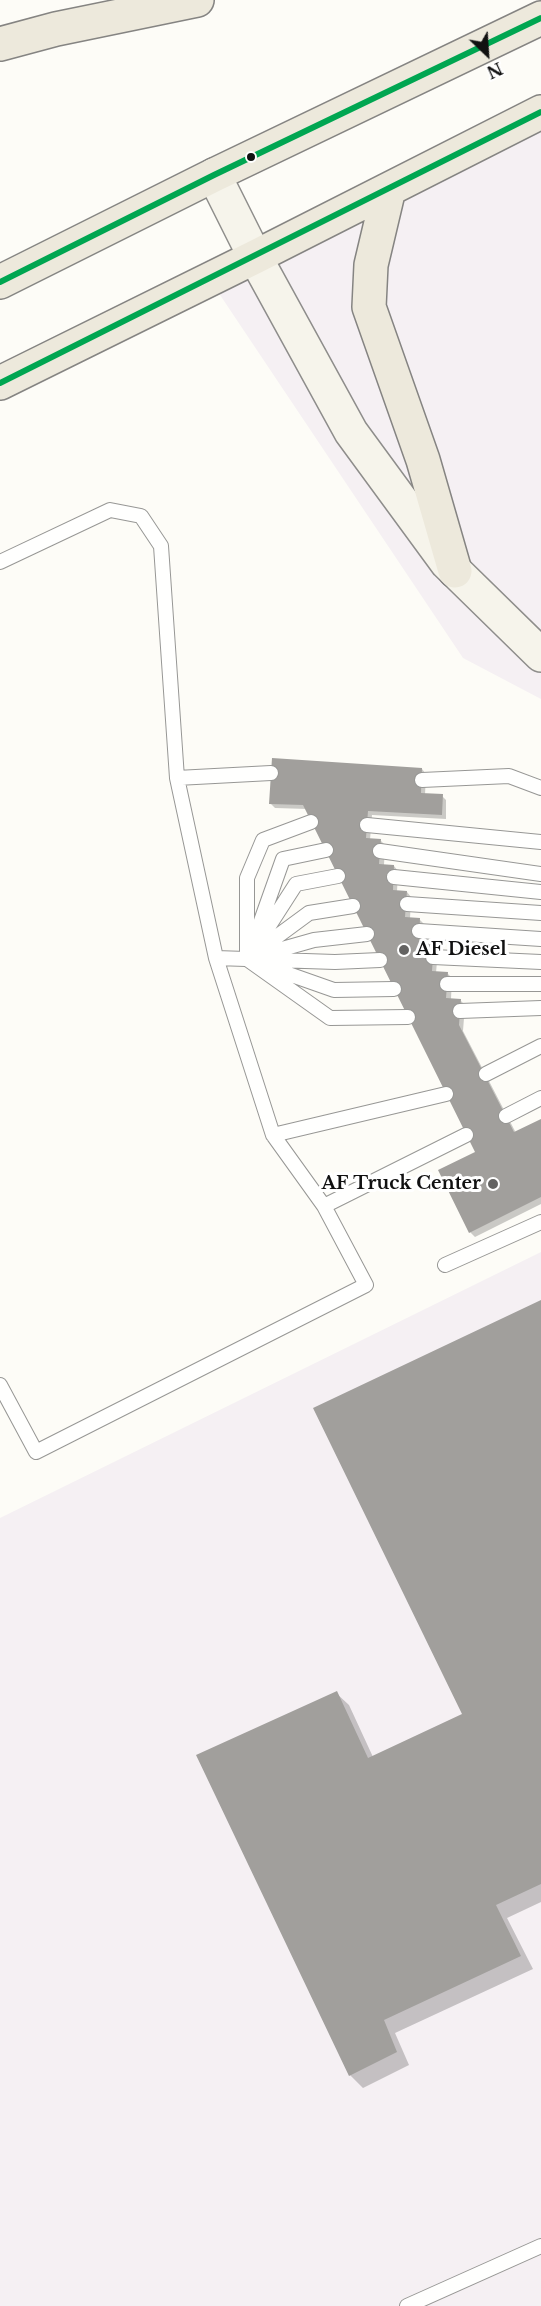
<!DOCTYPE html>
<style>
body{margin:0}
#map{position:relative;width:541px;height:2306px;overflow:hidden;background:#fdfcf7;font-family:"Libre Baskerville",serif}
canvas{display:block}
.north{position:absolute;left:457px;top:24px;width:60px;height:60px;-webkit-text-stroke:4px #fff;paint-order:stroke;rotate:155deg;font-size:16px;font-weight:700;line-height:24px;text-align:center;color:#111}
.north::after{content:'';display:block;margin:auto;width:21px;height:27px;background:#111;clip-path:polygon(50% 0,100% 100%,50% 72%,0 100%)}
</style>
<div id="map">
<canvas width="541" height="2306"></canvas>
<div class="north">N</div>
</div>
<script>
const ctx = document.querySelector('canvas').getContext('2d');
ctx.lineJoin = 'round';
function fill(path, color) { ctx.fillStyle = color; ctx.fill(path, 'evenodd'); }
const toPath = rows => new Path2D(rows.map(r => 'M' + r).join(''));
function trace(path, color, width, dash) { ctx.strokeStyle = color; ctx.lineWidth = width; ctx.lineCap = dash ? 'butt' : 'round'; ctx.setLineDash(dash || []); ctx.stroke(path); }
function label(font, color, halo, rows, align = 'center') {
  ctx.font = font + ' "Libre Baskerville",serif'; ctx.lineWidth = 6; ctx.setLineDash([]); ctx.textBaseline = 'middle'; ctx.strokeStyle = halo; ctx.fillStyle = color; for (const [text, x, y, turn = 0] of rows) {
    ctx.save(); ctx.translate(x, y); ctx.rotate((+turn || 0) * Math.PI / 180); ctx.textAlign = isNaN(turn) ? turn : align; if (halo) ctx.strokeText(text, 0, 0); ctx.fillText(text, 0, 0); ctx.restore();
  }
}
const industrial = toPath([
 [541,112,541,699,463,658,210,280],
 [541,1252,541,2306,0,2306,0,1518]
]);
const shadow = toPath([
 [422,769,426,774,425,795,442,796,446,800,446,819,372,815,370,840,381,841,385,845,384,865,394,866,398,871,397,892,407,892,411,897,410,919,420,920,424,924,423,945,433,945,438,950,436,973,447,973,452,978,451,999,460,1000,465,1005,463,1031,516,1133,541,1121,541,1204,475,1237,470,1232,477,1153,307,809,275,808,271,804],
 [541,1301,541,1902,507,1918,533,1969,395,2033,409,2065,363,2088,350,2075,336,1693,349,1705,373,1757,464,1715]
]);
const building = toPath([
 [272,758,422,768,421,793,443,794,442,815,368,811,366,838,381,839,379,864,394,865,393,890,407,891,405,917,420,918,419,943,434,944,432,971,448,972,446,998,461,999,459,1025,514,1132,541,1119,541,1197,469,1233,438,1170,475,1152,303,805,269,804],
 [541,1300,541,1884,496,1905,521,1956,384,2020,397,2052,349,2076,196,1755,337,1691,368,1758,462,1714,313,1408]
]);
const lane = toPath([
 [0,562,110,510,141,516,161,546,177,778,216,958,273,1135,324,1206,366,1285,36,1452,0,1385],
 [177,778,271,773],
 [422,780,509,776,541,788],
 [367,825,541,842],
 [380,851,541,874],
 [394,877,541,892],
 [407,904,541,913],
 [419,931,541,939],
 [260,940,296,884,338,876],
 [251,949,283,859,326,850],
 [256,952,309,913,353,906],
 [261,955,314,940,367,934],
 [433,957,541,962],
 [216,958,335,962,380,960],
 [247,959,330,1018,408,1017],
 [247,959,247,878,263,840,311,822],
 [263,965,334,990,394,989],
 [447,984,541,984],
 [460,1011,541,1008],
 [486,1074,541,1046],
 [506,1116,541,1098],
 [273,1135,446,1094],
 [324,1206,466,1135],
 [445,1265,541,1222],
 [407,2306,541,2246]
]);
const secondary = toPath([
 [214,175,255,257,351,432,447,563,541,655]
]);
const primary = toPath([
 [0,44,56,29,197,0],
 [389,189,371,265,369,307,423,460,455,571],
 [0,282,214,175,541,18],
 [0,383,255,257,541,112]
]);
const bus1 = toPath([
 [0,282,214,175,541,18],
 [0,383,541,112]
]);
const markers = [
 [251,157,5,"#111"],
 [404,950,6,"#646362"],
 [493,1184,6,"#646362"]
];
const poiNames = [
 ["AF Diesel",416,950],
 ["AF Truck Center",481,1184,"right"]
];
fill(industrial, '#f5f0f3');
fill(shadow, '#0003');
fill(building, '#a19f9c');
trace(lane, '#979795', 16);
trace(secondary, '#8e8d8b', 36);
trace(primary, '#858482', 36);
trace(lane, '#fffffe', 14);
trace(secondary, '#f6f4eb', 33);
trace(primary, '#ede9dc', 33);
trace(bus1, '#00a651', 6);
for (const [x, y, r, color] of markers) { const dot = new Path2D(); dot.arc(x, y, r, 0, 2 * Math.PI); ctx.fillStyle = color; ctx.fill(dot); trace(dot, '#fff', 2); }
label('bold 18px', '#111', '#fff', poiNames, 'left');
</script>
